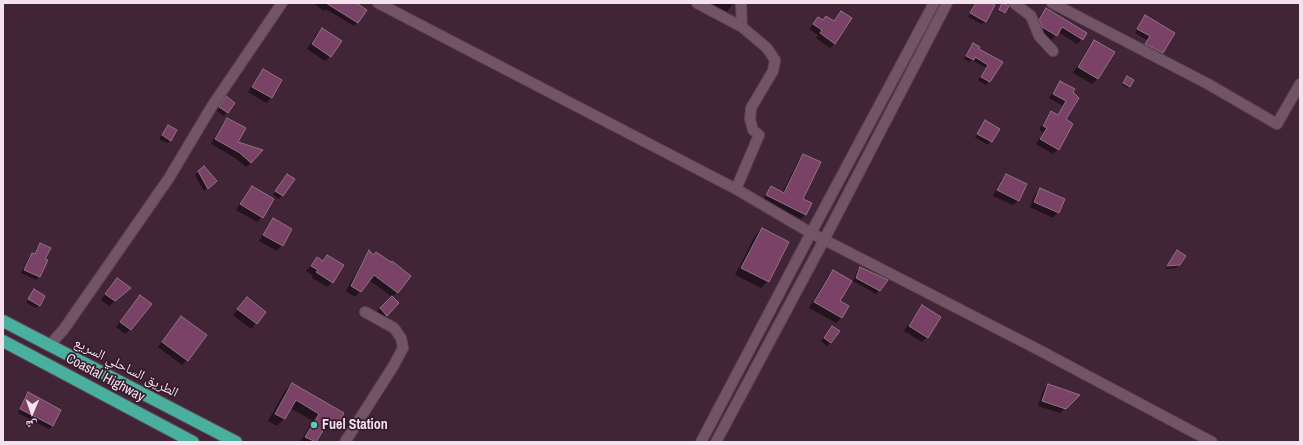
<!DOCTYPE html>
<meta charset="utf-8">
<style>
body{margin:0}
#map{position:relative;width:1303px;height:445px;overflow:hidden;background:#412536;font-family:"Archivo Narrow","Noto Naskh Arabic",sans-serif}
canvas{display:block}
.frame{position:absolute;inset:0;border:4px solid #f4e2ec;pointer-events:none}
.north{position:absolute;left:12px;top:393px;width:40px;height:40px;-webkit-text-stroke:3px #361b2c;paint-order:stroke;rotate:182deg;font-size:11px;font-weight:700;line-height:16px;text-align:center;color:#f4e2ec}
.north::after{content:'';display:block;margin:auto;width:14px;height:18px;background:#f4e2ec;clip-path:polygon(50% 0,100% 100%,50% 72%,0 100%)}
</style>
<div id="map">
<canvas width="1303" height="445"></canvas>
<div class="frame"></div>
<div class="north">ش</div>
</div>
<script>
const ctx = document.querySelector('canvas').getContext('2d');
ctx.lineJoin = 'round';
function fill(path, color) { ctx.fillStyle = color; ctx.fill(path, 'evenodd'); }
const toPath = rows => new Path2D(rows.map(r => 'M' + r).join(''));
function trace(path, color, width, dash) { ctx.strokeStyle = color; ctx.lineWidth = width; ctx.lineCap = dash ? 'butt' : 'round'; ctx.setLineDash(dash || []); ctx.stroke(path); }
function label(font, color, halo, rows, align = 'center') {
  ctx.font = font + ' "Archivo Narrow","Noto Naskh Arabic",sans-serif'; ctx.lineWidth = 3.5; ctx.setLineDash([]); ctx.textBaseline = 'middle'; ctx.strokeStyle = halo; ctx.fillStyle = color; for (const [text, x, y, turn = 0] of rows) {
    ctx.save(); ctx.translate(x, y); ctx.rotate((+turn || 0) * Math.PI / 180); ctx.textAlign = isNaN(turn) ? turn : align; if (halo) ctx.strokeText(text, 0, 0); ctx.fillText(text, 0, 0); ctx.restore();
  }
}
const shadow = toPath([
 [313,3,354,3,366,10,354,26,326,9,324,11],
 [712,3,733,3,727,12,712,4],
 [975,3,989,3,986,21,982,24,968,17],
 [1001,5,1004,13,1003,14,998,11],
 [1047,10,1082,39,1077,44,1058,32,1051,41,1037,32,1035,26,1041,15],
 [841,12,835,43,830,48,816,38,818,35,809,29,818,18,822,21,833,22],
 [1145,16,1174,33,1159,56,1143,48,1147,40,1135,33],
 [322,29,330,56,325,61,307,49,317,34],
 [1094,41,1098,79,1092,84,1073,73,1089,46],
 [973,44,978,49,1001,63,986,85,978,80,986,68,972,60,969,62,964,59,970,48],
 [263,70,281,81,271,98,266,103,248,92,258,76],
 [1126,79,1133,81,1128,88,1122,85],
 [1060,82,1074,90,1064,120,1058,149,1053,154,1036,144,1043,132,1039,130,1047,117,1051,113,1057,116,1063,106,1049,98,1056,87],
 [223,101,227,112,224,116,217,111],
 [227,119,236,142,251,163,246,167,235,158,211,144,223,123],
 [985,122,999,130,988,145,975,137],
 [168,126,170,140,167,143,159,139],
 [803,155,802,199,811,204,805,215,801,219,763,200,767,192,771,188,782,193,799,160],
 [199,171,212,184,204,191,195,175],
 [287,175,293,179,279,199,273,195],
 [1006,175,1018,200,1013,205,993,196,1001,180],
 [252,187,262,217,257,222,236,210,247,192],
 [1041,189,1058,212,1053,218,1030,207,1035,194],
 [273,219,291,229,282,245,277,251,259,241,268,225],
 [762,229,768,281,761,288,735,275,755,236],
 [40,244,44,260,46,261,39,277,36,280,21,273,29,257,32,254,34,255,37,247],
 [1177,251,1179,265,1176,268,1165,269],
 [369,252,373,256,410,276,392,298,398,303,383,318,377,312,392,297,369,280,355,297,346,291,365,257],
 [327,256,332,282,327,287,312,278,313,276,306,271,317,258,322,262],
 [860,268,887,280,876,294,853,281,857,271],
 [834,271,839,301,848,306,841,318,836,323,809,308,828,276],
 [112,284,130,288,109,306,101,300],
 [34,291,39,305,36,308,26,303],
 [247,298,265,312,251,329,233,315],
 [135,302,131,329,125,334,116,327],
 [922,306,927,337,922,342,904,331,917,312],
 [181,317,187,360,182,365,158,347],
 [832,327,831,342,827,346,821,341],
 [292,384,343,413,337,423,330,430,324,427,315,442,300,442,313,421,290,408,284,419,277,426,268,421,285,391],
 [1048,385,1078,395,1060,413,1038,406,1043,391],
 [29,393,53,425,49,429,18,413,25,396]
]);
const building = toPath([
 [326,3,356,3,367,10,358,23,326,3],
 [976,3,991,3,995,5,986,22,970,13,976,3],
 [1002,3,1009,6,1005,13,999,10,1002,3],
 [1046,8,1087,33,1083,40,1062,27,1057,36,1042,27,1039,20,1046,8],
 [841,11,852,18,835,44,820,33,822,30,813,24,818,17,823,20,826,16,834,21,841,11],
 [1145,15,1175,33,1163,53,1145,44,1150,36,1137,29,1145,15],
 [322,28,342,41,331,57,312,44,322,28],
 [1094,40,1115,52,1098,79,1078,67,1094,40],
 [973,43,980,47,979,49,1003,62,990,82,981,77,988,65,975,57,974,60,966,56,973,43],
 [263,69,282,80,272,98,252,87,263,69],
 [1127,76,1134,80,1130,87,1123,83,1127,76],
 [1060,81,1075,89,1073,92,1079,98,1066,119,1073,124,1059,150,1040,139,1047,128,1043,126,1051,111,1058,115,1066,101,1053,94,1060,81],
 [226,96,235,103,228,113,219,107,226,96],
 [227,118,246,128,238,142,263,150,251,163,240,153,215,139,227,118],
 [985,120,1000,129,992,142,977,134,985,120],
 [168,125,177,130,171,141,162,135,168,125],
 [803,154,821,162,803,199,812,203,806,215,766,195,771,186,784,193,803,154],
 [204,166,217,181,208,189,198,171,204,166],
 [287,174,295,179,283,196,275,191,287,174],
 [1006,174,1027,184,1019,201,997,190,1006,174],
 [252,186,274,199,263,218,240,204,252,186],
 [1040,188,1065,199,1059,213,1034,202,1040,188],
 [273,218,292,229,283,246,263,235,273,218],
 [762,228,789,242,769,282,741,268,762,228],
 [40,243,51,248,45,259,48,260,40,277,24,270,32,253,35,254,40,243],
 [369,250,373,255,376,252,391,262,392,261,411,276,398,293,374,275,361,292,351,286,369,250],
 [1177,250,1186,256,1180,265,1167,266,1177,250],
 [327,255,344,265,333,283,316,272,318,270,311,266,317,257,323,261,327,255],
 [860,267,888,280,880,291,856,278,860,267],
 [833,270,852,281,840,301,849,306,842,318,814,302,833,270],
 [117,278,131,288,115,301,105,294,117,278],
 [34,289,45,296,40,306,28,299,34,289],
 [140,295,152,304,131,330,120,322,140,295],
 [392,296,399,303,387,316,380,308,392,296],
 [247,297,266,312,257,324,237,309,247,297],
 [922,305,941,317,928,338,909,326,922,305],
 [181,316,207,335,188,361,162,342,181,316],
 [832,326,840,331,831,343,824,338,832,326],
 [292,383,344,413,338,424,330,419,316,442,305,437,319,414,296,400,285,419,275,414,292,383],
 [1048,384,1080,395,1066,409,1042,401,1048,384],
 [28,392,61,410,53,426,20,409,28,392]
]);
const minor = toPath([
 [378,3,736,189,811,233,1039,350,1212,442],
 [697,3,742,27,767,48,775,60,773,71,751,108,750,119,753,130,759,135,736,189],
 [741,3,742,27],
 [1014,3,1031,16,1039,36,1053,51],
 [1052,3,1208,84,1277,124,1300,84],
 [49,346,64,329,169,178,212,106,282,3],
 [345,442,394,365,403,348,401,338,394,328,365,312],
 [701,442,811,233,934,3],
 [716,442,824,240,947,3]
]);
const highway = toPath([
 [3,321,236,442],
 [3,341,193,442]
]);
const markers = [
 [314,425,4,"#5bcebb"]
];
const streetNames = [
 ["الطريق الساحلي السريع",126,368,27],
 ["Coastal Highway",105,378,28]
];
const poiNames = [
 ["Fuel Station",322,425]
];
fill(shadow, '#0007');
fill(building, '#7a4266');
trace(building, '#927285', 1);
trace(minor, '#5c4454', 12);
trace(highway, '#5c4454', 14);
trace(minor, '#735467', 10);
trace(highway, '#49af9e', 12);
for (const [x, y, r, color] of markers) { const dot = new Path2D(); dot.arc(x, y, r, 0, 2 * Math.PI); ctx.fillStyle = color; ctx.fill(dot); trace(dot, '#361b2c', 1.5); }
label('14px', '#f4e2ec', '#361b2c', streetNames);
label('bold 14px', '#f4e2ec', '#361b2c', poiNames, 'left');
</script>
